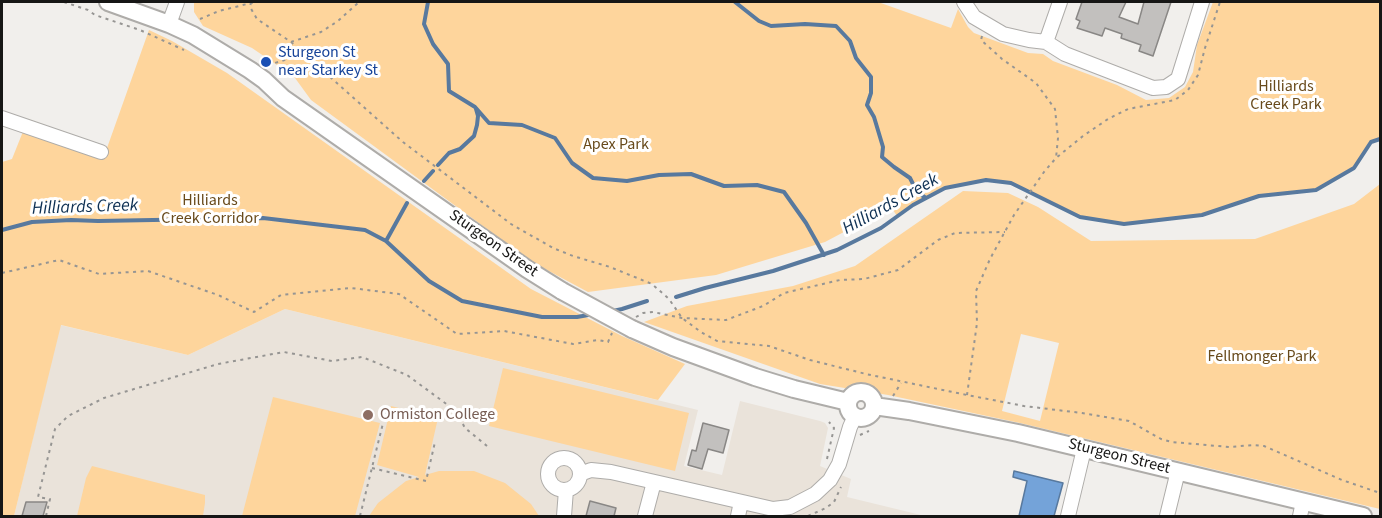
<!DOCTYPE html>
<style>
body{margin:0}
#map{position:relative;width:1382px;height:518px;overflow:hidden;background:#f1efec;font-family:"Source Sans 3",sans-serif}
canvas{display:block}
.frame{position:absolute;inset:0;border:3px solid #161615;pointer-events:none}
</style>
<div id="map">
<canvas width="1382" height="518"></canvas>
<div class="frame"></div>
</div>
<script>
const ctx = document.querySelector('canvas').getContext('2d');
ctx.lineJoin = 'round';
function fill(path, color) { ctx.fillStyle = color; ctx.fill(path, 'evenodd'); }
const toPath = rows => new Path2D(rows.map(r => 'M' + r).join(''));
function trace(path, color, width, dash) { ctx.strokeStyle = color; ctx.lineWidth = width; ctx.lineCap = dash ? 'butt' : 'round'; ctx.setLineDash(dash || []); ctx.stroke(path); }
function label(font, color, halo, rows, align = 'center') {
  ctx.font = font + ' "Source Sans 3",sans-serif'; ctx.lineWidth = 6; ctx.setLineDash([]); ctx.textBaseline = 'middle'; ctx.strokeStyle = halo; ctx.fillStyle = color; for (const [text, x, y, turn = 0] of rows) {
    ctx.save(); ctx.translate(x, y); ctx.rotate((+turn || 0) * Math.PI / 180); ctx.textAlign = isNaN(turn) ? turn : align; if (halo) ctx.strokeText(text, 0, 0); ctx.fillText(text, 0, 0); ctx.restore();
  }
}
const built = toPath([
 [285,309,698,410,684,466,722,475,740,401,820,421,825,423,828,428,820,466,851,479,847,497,925,516,14,516,60,325,188,355]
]);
const green = toPath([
 [194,2,878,2,951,28,958,9,968,27,974,33,1028,53,1043,54,1053,61,1117,85,1146,100,1169,98,1185,87,1193,72,1197,45,1213,2,1380,2,1380,139,1371,142,1354,168,1316,190,1259,196,1202,215,1124,224,1080,217,1011,183,986,180,945,188,913,205,897,216,891,207,825,242,716,275,588,292,532,262,311,100,295,78,277,65,252,48,203,26,194,12],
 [149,30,172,41,227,73,531,289,622,336,685,364,658,400,285,309,188,355,61,325,14,516,2,516,2,162,12,159,28,119,107,148],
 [1380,184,1380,509,1020,423,888,395,820,384,644,322,687,306,793,286,855,266,963,191,1008,193,1038,207,1091,241,1255,239,1354,204],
 [1021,334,1059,343,1040,421,1002,411],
 [503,368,689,413,675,471,489,426],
 [273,397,380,423,355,516,242,516],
 [391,406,438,418,425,475,439,471,474,471,505,483,531,504,539,516,369,516,378,503,406,481,419,477,377,465],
 [92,466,205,495,205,503,203,516,77,516,86,478]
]);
const water = toPath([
 [1014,471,1063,483,1054,516,1019,516,1027,481,1013,477,1014,471]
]);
const stream = toPath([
 [428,2,424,24,433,44,448,64,449,91,475,107,489,123,522,125,555,138,572,163,593,178,627,181,659,175,691,174,724,186,757,185,784,192,806,223,824,255],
 [735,2,759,21,771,26,805,24,836,26,850,41,856,58,871,77,871,93,867,105,874,117,883,147,882,157,894,167,910,178,917,192,926,198],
 [438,165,449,153,460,149,474,136,477,125,478,116,476,109],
 [424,181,433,171],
 [2,230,32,222,71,220,98,221,263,218,365,230,386,241,429,281,462,301,542,317,577,317,594,314],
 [386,241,407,203],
 [676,297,705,288,773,271,837,250,881,228,913,205,945,188,986,180,1011,183,1080,217,1124,224,1202,215,1259,196,1316,190,1354,168,1371,142,1380,139],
 [613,311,622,309,647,301]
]);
const building = toPath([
 [1082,2,1126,2,1119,17,1138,24,1144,2,1171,2,1153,56,1139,51,1141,45,1121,38,1122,34,1105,28,1102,36,1077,28,1080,21,1076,19,1082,2],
 [703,423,729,430,723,453,708,449,702,469,688,465,692,450,696,451,703,423],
 [590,501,616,508,614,516,586,516,590,501],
 [26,502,47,502,43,516,22,516,26,502]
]);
const path = toPath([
 [64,2,88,10,95,15,140,30,184,50],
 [251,2,250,7,257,19,291,42,403,142,511,224,553,248,573,256,610,267,652,284,669,299,682,318,701,332,717,341,769,346,810,360,866,374,967,395,1024,406,1082,413,1129,421,1161,439,1172,442,1229,447,1253,445,1264,446,1342,480,1380,493],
 [200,19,219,11,255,2],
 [982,36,981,40,1002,59,1036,83,1055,109,1058,138,1056,158],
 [291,42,321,32,338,21,359,2],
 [268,65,295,57,306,57],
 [2,273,59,260,99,274,148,271,218,295,254,312,281,295,351,288,399,294,457,334,504,331,573,344,598,340,608,342,612,333],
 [636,317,643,313,653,312,682,318,726,320,763,306,784,293,840,280,864,279,898,270,938,240,955,233,1005,232],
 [967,395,977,323,976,291,990,259,1014,215,1044,172,1056,158,1083,136,1108,119,1128,109,1175,100,1188,90,1198,75,1205,48,1220,2],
 [893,396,901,383],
 [860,435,869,431],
 [827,459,834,428,829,422],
 [372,468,426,481,435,442],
 [46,516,50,499,38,497,55,429,68,416,104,398,218,364,284,352,332,361,362,357,407,375,456,411,465,428,487,446],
 [360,516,386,411],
 [808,516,826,508,834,502,841,487]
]);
const minor = toPath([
 [964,2,974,17,1003,34,1029,40,1046,42,1065,54,1153,88,1166,87,1178,79,1202,2],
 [169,24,177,2],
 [1046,42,1060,2],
 [2,118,101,152],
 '548 474a16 16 0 1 1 32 0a16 16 0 1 1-32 0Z',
 [580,474,591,470,611,472,773,509,790,507,815,494,830,480,839,464,850,427,855,416],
 [564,516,566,490],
 [645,516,654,482],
 [738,516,741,502],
 [1068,516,1084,449],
 [1167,516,1178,471],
 [1300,516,1303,502]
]);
const major = toPath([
 [108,2,169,24,193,35,250,70,264,80,283,98,527,269,562,291],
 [632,329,673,347,755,377,794,389,848,402],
 '848 405a13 13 0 1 1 26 0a13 13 0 1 1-26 0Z',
 [874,406,909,411,1018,433,1363,516]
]);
const majorBridge = toPath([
 [562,291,632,329]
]);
const markers = [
 [266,62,6,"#1a4fb4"],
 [368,415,6,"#8d6e63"]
];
const transitNames = [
 ["Sturgeon St",278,53],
 ["near Starkey St",278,71]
];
const parkNames = [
 ["Hilliards",1286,87],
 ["Creek Park",1286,105],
 ["Apex Park",616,145],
 ["Hilliards",210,201],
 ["Creek Corridor",210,219],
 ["Fellmonger Park",1262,357]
];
const streetNames = [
 ["Sturgeon Street",493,244,35],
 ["Sturgeon Street",1119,457,14]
];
const educationNames = [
 ["Ormiston College",380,415]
];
const waterNames = [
 ["Hilliards Creek",891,205,-29],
 ["Hilliards Creek",85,208,-2]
];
fill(built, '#eae3da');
fill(green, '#fed59c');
fill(water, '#74a3d9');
trace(water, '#58799e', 1.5);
trace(stream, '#58799e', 4);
fill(building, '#c2c0be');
trace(building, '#898785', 1.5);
trace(minor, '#aeaca9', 16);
trace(major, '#aeaca9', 20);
trace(path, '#969593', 2, [3, 4.5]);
trace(minor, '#fff', 14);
trace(major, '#fff', 16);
trace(majorBridge, '#aeaca9', 20, []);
trace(majorBridge, '#fff', 16);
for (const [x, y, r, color] of markers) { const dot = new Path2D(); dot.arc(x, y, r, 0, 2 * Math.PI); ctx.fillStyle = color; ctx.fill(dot); trace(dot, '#fff', 2); }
label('16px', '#164399', '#fff', transitNames, 'left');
label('16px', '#684a1b', '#fff', parkNames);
label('16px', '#161615', '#fff', streetNames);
label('16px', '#785e54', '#fff', educationNames, 'left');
label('italic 18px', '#0e3053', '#fff', waterNames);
</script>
